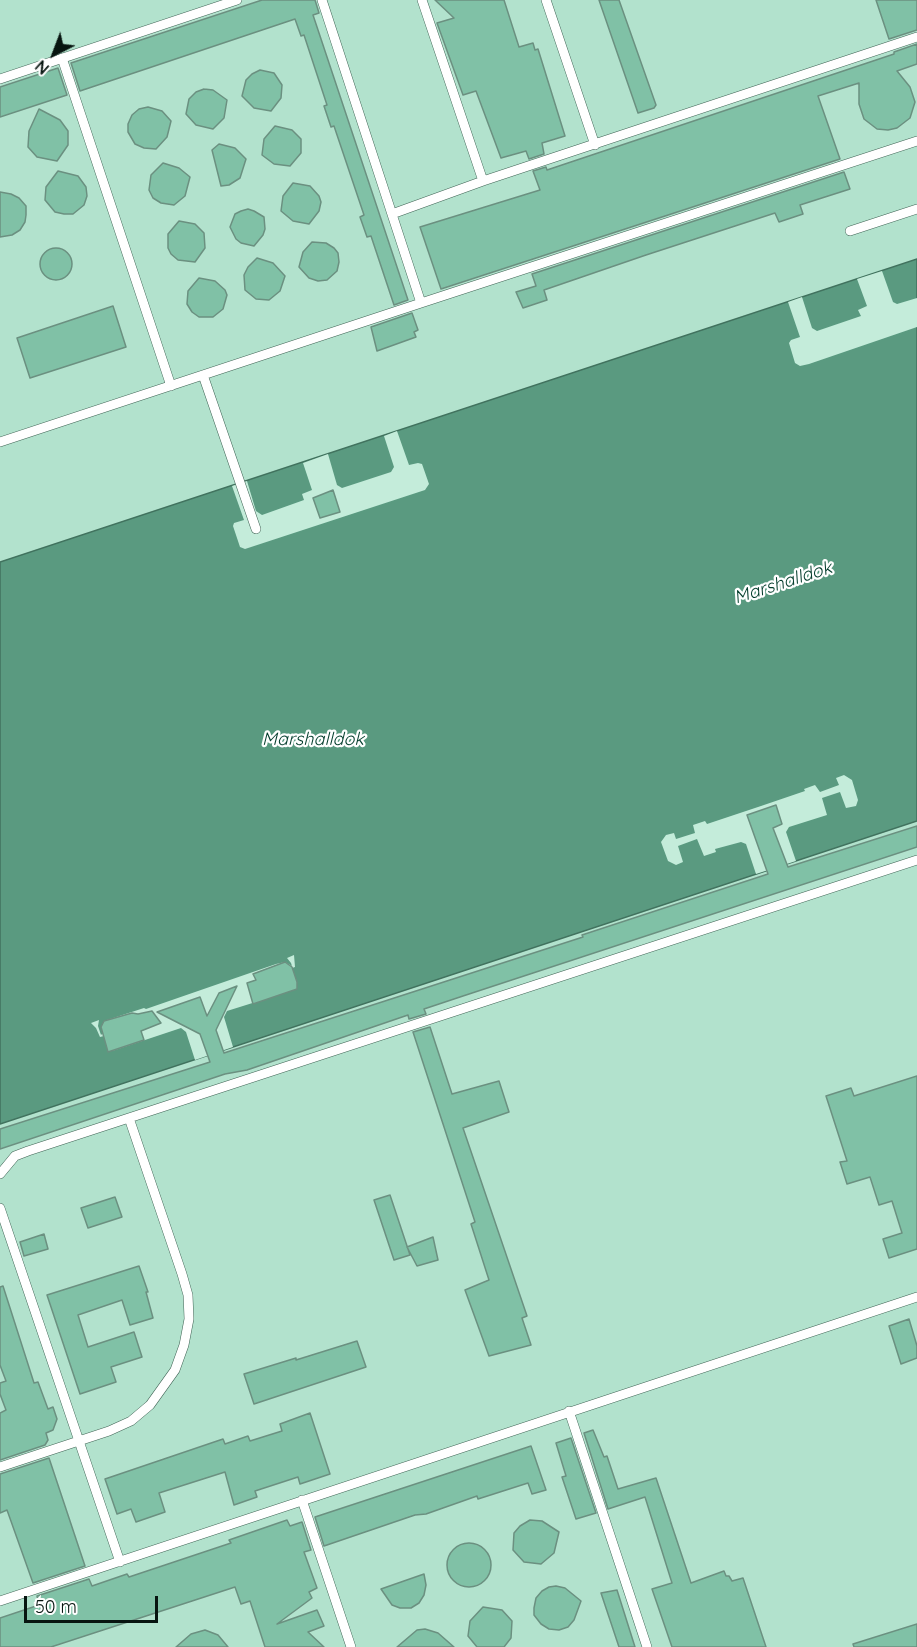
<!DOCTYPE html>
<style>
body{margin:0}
#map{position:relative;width:917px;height:1647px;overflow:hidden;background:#c4ecda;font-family:Quicksand,sans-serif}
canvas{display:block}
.north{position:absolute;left:24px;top:24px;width:60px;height:60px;-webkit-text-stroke:4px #fff;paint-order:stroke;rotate:222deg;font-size:16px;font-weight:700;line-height:24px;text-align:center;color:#071510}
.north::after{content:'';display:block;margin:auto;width:21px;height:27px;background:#071510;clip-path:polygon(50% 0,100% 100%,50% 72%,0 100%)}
.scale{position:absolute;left:24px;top:1596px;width:134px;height:27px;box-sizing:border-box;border:3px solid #071510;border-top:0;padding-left:8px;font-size:18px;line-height:21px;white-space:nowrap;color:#071510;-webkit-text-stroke:4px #fff;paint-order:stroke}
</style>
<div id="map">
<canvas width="917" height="1647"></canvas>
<div class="north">N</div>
<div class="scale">50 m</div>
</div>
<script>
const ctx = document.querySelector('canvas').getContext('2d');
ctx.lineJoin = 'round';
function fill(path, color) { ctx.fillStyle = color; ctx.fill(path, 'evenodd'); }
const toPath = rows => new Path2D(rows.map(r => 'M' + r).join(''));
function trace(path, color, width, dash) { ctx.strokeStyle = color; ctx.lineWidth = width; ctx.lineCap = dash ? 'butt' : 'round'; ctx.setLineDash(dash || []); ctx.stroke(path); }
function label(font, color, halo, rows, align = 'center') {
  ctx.font = font + ' Quicksand,sans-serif'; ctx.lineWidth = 4.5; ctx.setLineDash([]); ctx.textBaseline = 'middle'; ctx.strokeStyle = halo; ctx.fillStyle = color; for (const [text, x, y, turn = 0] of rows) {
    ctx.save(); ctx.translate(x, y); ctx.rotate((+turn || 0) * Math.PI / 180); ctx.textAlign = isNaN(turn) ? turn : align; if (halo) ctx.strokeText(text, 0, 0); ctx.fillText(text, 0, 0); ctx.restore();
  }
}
const built = toPath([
 [0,0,917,0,917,259,0,562],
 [917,821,917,1647,0,1647,0,1124]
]);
const water = toPath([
 [917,259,917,821,0,1124,0,562,917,259]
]);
const pier = toPath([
 [882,271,893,302,897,304,917,298,917,327,809,364,800,366,795,363,789,343,791,340,800,337,788,302,802,297,812,328,817,331,861,316,858,310,867,306,857,279],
 [397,431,409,465,418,463,422,464,429,484,425,490,245,549,240,547,233,526,234,523,244,520,232,486,247,481,256,511,262,515,304,500,302,494,312,490,303,463,328,454,337,485,342,488,391,472,394,467,384,436],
 [844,775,852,780,858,800,856,806,846,808,840,792,822,798,827,815,789,827,786,832,796,861,756,874,746,844,741,842,715,849,716,852,704,856,697,839,678,846,683,862,676,865,668,861,661,842,666,835,674,833,676,839,695,833,693,825,705,821,707,824,761,806,805,791,804,789,815,785,820,792,839,785,836,778],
 [294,955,295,967,292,968,297,982,294,990,227,1011,224,1017,233,1047,195,1060,186,1032,181,1028,112,1051,108,1050,104,1036,100,1037,96,1028,91,1023,99,1020,98,1026,101,1035,103,1033,101,1027,104,1021,144,1008,146,1009,276,964,285,962,292,966,291,963,287,958]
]);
const building = toPath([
 [262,0,315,0,319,13,313,15,408,300,394,305,371,236,367,237,360,217,364,215,334,126,331,127,324,106,327,105,304,35,301,36,295,19,80,91,71,63,262,0],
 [435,0,504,0,519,47,533,43,535,50,538,49,565,136,542,143,544,154,529,159,526,151,501,158,476,91,463,95,437,23,454,18,435,0],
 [599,0,619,0,656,105,654,108,638,113,599,0],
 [876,0,917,0,917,30,889,39,876,0],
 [917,44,917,64,897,71,910,87,915,102,910,118,897,128,888,130,877,129,864,119,859,104,859,83,818,96,840,159,441,289,420,227,540,190,533,171,546,167,547,170,894,54,894,52,917,44],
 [58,68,67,95,0,117,0,87,58,68],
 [260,70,274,73,282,85,281,98,271,111,254,108,242,96,246,80,252,74,260,70],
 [204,89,213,90,227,100,224,118,213,129,196,125,186,114,189,99,196,92,204,89],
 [148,107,162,111,171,121,167,137,156,149,144,148,135,144,128,132,128,124,132,115,139,109,148,107],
 [39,109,60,120,68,131,68,145,57,161,37,157,28,147,29,131,39,109],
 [275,126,292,130,301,139,301,153,290,166,274,164,262,155,264,139,275,126],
 [219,144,235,148,246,159,240,178,229,185,221,186,212,150,219,144],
 [163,163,179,168,190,177,185,196,174,205,161,203,153,198,149,190,151,175,163,163],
 [58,171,78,176,86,187,87,196,84,205,73,214,64,214,55,212,45,200,46,187,58,171],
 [844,172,850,189,800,205,803,214,779,222,775,213,646,255,544,290,547,300,523,308,516,292,536,286,532,274,844,172],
 [293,183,310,186,319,196,321,202,319,211,309,224,293,221,281,211,283,196,293,183],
 [0,192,11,194,19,198,26,206,26,215,25,222,20,230,12,235,0,237,0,192],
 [248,209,254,211,264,217,265,229,263,235,254,246,241,243,236,239,230,227,235,214,241,211,248,209],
 [179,221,195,224,204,233,205,248,195,262,178,260,171,254,168,248,168,234,179,221],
 [312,242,326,243,334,248,338,253,339,262,337,271,327,280,318,281,309,278,299,267,303,252,312,242],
 '40 264a16 16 0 1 1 32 0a16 16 0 1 1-32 0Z',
 [257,258,273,263,285,276,280,291,269,300,256,299,245,290,244,275,248,267,257,258],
 [199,278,215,281,225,290,227,295,223,309,213,317,199,317,192,312,187,304,188,291,199,278],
 [113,306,126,347,30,378,17,338,113,306],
 [412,313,418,330,414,332,416,337,377,351,371,327,412,313],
 [333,490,340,512,320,518,313,498,333,490],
 [776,805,782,824,773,828,788,867,917,826,917,847,463,996,424,1009,426,1014,409,1019,408,1015,247,1070,225,1074,0,1149,0,1129,210,1062,200,1034,157,1012,200,997,207,1016,219,993,237,986,216,1030,224,1053,583,937,582,935,768,874,747,815,776,805],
 [285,962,292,967,297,982,297,989,253,1004,247,983,256,980,253,974,285,962],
 [152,1011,161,1023,141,1031,144,1040,108,1052,101,1027,104,1021,132,1013,138,1014,152,1011],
 [430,1027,452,1094,499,1081,509,1112,463,1128,527,1316,522,1318,531,1345,489,1356,465,1290,489,1280,471,1224,475,1222,413,1032,430,1027],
 [917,1076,917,1249,889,1258,883,1239,902,1233,892,1201,879,1205,870,1177,847,1184,840,1162,847,1161,826,1096,851,1088,854,1096,917,1076],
 [390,1195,410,1255,394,1260,374,1200,390,1195],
 [115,1197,122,1217,88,1228,81,1208,115,1197],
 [44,1234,48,1249,24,1256,20,1242,44,1234],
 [433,1237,438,1260,417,1266,407,1247,433,1237],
 [139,1266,148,1292,146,1292,153,1318,130,1325,122,1300,78,1315,88,1347,134,1332,142,1357,111,1367,116,1382,80,1394,47,1295,139,1266],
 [3,1286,34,1383,38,1382,48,1409,53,1407,57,1419,53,1430,46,1433,48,1440,45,1445,0,1460,0,1413,6,1410,0,1394,0,1383,6,1381,0,1365,0,1287,3,1286],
 [909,1319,917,1346,917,1358,901,1364,889,1326,909,1319],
 [357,1341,366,1367,254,1404,244,1374,296,1358,296,1360,357,1341],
 [310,1413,330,1474,300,1484,298,1477,255,1491,257,1497,234,1505,225,1472,159,1493,165,1512,136,1522,131,1509,117,1514,105,1479,223,1439,225,1444,248,1436,250,1441,282,1431,280,1424,310,1413],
 [593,1430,604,1457,607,1456,618,1489,656,1478,691,1583,724,1571,726,1576,729,1576,732,1581,743,1578,766,1647,672,1647,652,1589,672,1583,645,1497,608,1509,584,1433,593,1430],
 [571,1438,596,1513,576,1519,562,1477,566,1476,556,1443,571,1438],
 [531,1446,546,1490,532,1494,528,1483,478,1499,477,1496,426,1514,415,1515,324,1546,315,1517,531,1446],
 [49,1458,85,1566,33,1583,7,1510,0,1513,0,1474,49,1458],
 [287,1520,290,1526,302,1522,311,1550,304,1552,317,1588,309,1592,312,1598,277,1624,317,1610,324,1626,308,1632,324,1647,265,1647,250,1601,241,1604,235,1587,51,1647,0,1647,0,1618,39,1605,37,1596,89,1579,92,1586,127,1574,129,1577,231,1543,229,1540,287,1520],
 [530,1520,542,1521,559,1532,554,1553,541,1564,524,1562,513,1550,514,1533,520,1526,530,1520],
 '447 1565a22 22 0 1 1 44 0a22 22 0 1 1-44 0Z',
 [424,1574,426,1585,424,1595,419,1603,411,1608,400,1608,392,1605,381,1589,424,1574],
 [556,1586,565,1588,581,1601,574,1620,568,1627,559,1630,549,1629,541,1624,534,1615,534,1608,536,1598,542,1591,549,1587,556,1586],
 [617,1590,635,1647,619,1647,601,1593,617,1590],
 [483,1607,502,1610,512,1621,511,1638,504,1647,477,1647,468,1636,470,1621,483,1607],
 [917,1624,917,1647,854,1647,853,1644,917,1624],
 [425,1629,438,1633,454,1647,397,1647,417,1630,425,1629],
 [205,1630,218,1635,228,1647,176,1647,191,1634,205,1630]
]);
const service = toPath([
 [322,0,421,303,917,141],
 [546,0,595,145],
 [62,58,171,386],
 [0,79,237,0],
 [483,181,917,37],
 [392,214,483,181,422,0],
 [850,231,917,209],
 [203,375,256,529],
 [0,442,421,303],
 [0,1174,15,1156,28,1151,917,860],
 [0,1208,120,1562],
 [569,1411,647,1647],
 [0,1467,109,1431,131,1421,150,1405,175,1370,184,1345,189,1319,188,1295,182,1274,129,1118],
 [302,1500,351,1647],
 [0,1601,917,1297]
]);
const waterNames = [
 ["Marshalldok",783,583,-18],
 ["Marshalldok",313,740]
];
fill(built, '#b2e2cd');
fill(water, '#5a9a80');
trace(water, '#41725e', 1.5);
fill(pier, '#c4ecda');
fill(building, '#80c1a6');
trace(building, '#6b9080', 1.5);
trace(service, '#416556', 10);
trace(service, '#fff', 9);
label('italic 18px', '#023c2b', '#fff', waterNames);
</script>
